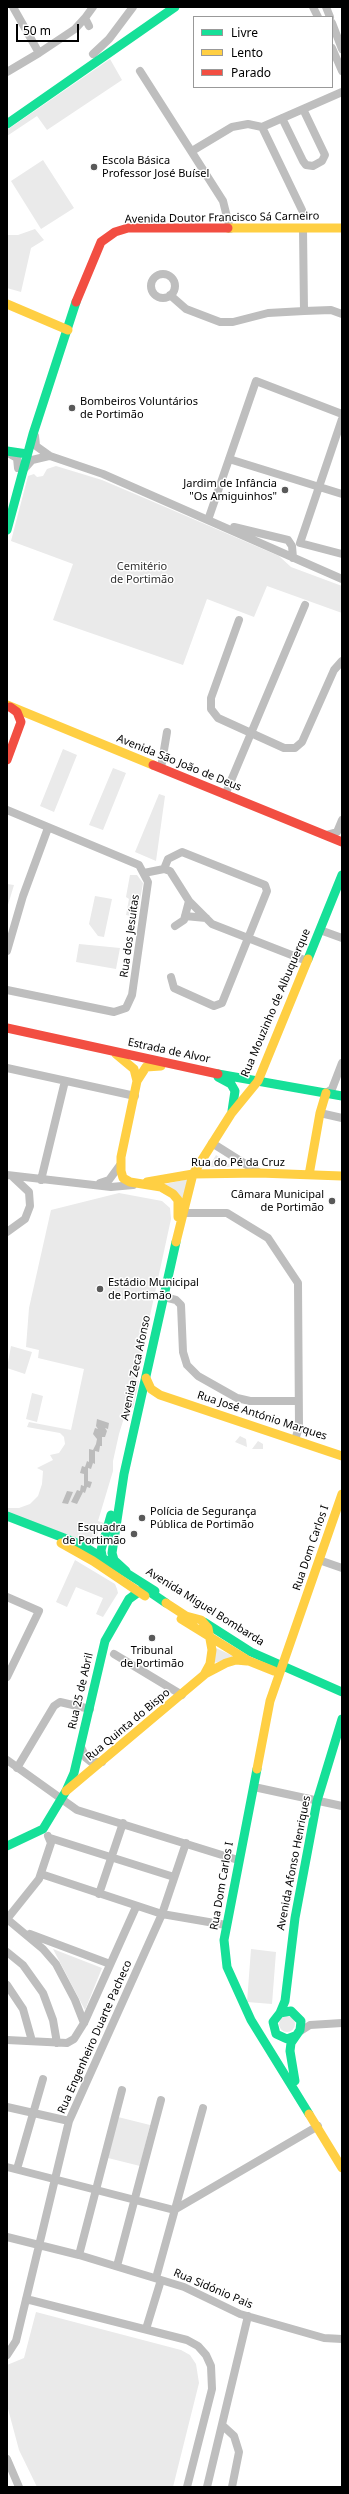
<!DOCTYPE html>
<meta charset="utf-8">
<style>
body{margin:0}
#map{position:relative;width:349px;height:2494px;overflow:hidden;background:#fff;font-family:"Noto Sans",sans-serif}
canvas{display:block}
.frame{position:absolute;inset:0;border:8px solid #000;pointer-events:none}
.legend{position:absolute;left:193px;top:16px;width:140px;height:72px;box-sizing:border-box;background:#fff;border:1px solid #999;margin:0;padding:5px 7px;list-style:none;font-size:12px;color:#000}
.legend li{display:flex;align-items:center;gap:8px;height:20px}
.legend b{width:20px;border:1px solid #999}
.scale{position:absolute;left:16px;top:24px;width:63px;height:18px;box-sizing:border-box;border:2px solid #000;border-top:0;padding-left:5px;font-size:12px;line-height:14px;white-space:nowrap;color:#000;-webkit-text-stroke:3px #fff;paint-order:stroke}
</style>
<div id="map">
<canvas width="349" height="2494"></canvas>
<div class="frame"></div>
<ul class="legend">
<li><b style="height:5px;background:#16e098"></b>Livre</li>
<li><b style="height:5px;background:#ffcf43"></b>Lento</li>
<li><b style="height:5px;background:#f24e42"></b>Parado</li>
</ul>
<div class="scale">50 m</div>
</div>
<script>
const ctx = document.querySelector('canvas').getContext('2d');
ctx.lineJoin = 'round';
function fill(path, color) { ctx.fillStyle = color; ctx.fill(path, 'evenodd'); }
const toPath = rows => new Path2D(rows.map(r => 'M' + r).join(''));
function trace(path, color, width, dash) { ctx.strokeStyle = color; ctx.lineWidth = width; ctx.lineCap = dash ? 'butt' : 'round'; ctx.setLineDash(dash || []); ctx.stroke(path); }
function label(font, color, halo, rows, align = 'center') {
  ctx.font = font + ' "Noto Sans",sans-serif'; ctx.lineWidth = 3; ctx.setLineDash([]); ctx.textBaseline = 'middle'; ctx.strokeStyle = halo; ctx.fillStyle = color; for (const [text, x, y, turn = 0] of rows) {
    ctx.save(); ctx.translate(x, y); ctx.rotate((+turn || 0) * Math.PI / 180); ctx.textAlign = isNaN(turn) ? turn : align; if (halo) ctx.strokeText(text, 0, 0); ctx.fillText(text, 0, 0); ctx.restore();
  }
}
const green = toPath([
 [110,59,122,80,47,130,37,116,7,136,7,130],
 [43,160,74,208,41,229,11,181],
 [35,229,44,240,31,248,21,292,7,288,7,235,18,235],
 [56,466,102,480,149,500,279,556,291,567,342,586,342,613,267,586,254,617,207,599,183,665,53,620,73,564,11,541,28,476,34,474,37,477,43,476,47,469],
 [63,749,77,755,54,812,40,806],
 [113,768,126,773,103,830,89,825],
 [159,794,165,796,156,861,135,852],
 [130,875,137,875,143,883,137,917,126,915,129,899,126,897],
 [7,884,14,885,7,908],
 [95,896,112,899,104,937,98,936,89,924],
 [79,944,120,948,116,969,76,962],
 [216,1155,233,1167,209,1167],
 [188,1179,181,1209,165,1184],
 [119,1193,162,1201,170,1208,171,1219,136,1380,139,1381,133,1408,127,1408,119,1434,113,1461,113,1471,98,1521,104,1523,95,1538,83,1540,7,1514,7,1508,19,1508,30,1504,38,1496,42,1484,43,1471,37,1468,53,1460,50,1455,59,1453,65,1444,64,1437,60,1433,27,1427,29,1422,71,1430,84,1369,38,1358,39,1350,26,1347,29,1308,51,1210],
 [11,1346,32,1352,25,1374,7,1368],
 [32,1393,43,1396,37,1422,26,1419],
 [240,1436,246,1439,247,1447,235,1442],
 [258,1441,263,1444,263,1449,252,1449],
 [75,1560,115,1584,117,1589,118,1593,103,1617,96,1614,103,1598,76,1587,67,1607,56,1602],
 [216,1648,235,1657,214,1663],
 [53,1949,102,1968,85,2010],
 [251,1949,276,1952,272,2004,247,2002],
 '279 2024a8 8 0 1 1 16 0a8 8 0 1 1-16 0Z',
 [118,2117,150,2125,140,2166,108,2158],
 [36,2312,181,2350,190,2355,196,2364,199,2383,173,2487,37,2487,19,2450,7,2405,7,2365,24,2358]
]);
const water = toPath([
 [97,1419,109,1423,108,1429,105,1428,107,1431,105,1437,102,1437,102,1446,100,1446,99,1452,95,1451,95,1464,93,1463,91,1469,88,1468,88,1481,92,1482,90,1488,87,1487,85,1493,83,1492,77,1504,71,1502,77,1490,80,1491,81,1485,84,1486,84,1474,80,1473,82,1466,85,1467,87,1461,89,1462,89,1449,93,1450,96,1444,97,1439,93,1434,95,1428,98,1429,96,1426],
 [67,1491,73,1492,68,1504,62,1503]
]);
const street = toPath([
 [313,7,318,17],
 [326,7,330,17],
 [332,23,342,49],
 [89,26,85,18,93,7],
 [332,48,342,71],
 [39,53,75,29,85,18],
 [93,54,109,39,133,7],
 [140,71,223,201,230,229],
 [7,72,39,53,13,7],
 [282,118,303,161,306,165,313,166,322,161,325,155,303,109],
 [262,127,302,210],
 [192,151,232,127,248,124,262,127,342,92],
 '151 286a12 12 0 1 1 24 0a12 12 0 1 1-24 0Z',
 [170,295,186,309,220,322,233,322,268,313,304,311,303,229],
 [304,311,331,310,342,314],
 [35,436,36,446,50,456,103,474,342,579],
 [8,453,17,458,18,468],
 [229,459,342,494],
 [25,468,32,460,49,456],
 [208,520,256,381,342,414],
 [234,527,288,540,292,546,293,558],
 [300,543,342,419],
 [300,543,342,554],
 [239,620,211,698,211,709,218,718,284,748,295,748,302,742,334,670,342,661],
 [161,768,167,732],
 [225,795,305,605],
 [7,810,139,865,148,882,132,995,126,1008,114,1012,7,990],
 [326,835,337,832,342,820],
 [164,869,168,859,182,852,265,885,267,891,222,1003,214,1006,174,988,171,977],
 [144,873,164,869,170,871,189,901,212,924,307,961],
 [185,916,206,918],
 [175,926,184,920,189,901],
 [320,930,342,938],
 [7,951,23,896,48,828],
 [7,1068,135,1096],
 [326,1093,332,1089,342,1063],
 [320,1113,342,1118],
 [212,1143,258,1172],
 [7,1175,111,1187,133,1185],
 [41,1180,65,1081],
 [100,1183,109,1180,120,1165],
 [183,1213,227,1213,268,1238,298,1283,299,1427,295,1440],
 [7,1232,25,1219,30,1206,29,1192,13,1177],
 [164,1297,176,1300,181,1305,183,1352,187,1365,198,1376,237,1398,250,1401,298,1401],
 [319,1560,342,1568],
 [7,1597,39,1611,7,1677],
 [114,1654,182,1695],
 [81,1747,86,1758,91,1762,102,1762],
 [7,1760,77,1810,238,1860],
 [17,1768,54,1706,60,1702,90,1709],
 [254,1787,342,1806],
 [50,1838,174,1877],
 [41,1874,162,1914,226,1925],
 [99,1894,123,1823],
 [7,1919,43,1949,56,1964,75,2000,84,2023],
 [7,1919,39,1879,51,1843,48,1836],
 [30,1934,110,1964],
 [7,1952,23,1965,43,1993,53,2020,57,2043],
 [7,1985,23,2009,32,2041],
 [299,2032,310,2025,342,2023],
 [7,2040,67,2043,74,2039,84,2023,136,1907],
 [7,2107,69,2121],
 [7,2167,174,2210,318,2126],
 [17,2169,43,2079],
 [7,2237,79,2255,184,2287,240,2314,324,2338,342,2339],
 [79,2255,122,2090],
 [117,2266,161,2100],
 [156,2278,203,2108],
 [26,2299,187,2340,198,2346,206,2355,211,2366,212,2389,187,2487],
 [146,2329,161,2280],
 [7,2355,16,2341,69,2121,162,1914,186,1843],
 [222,2425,234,2436,239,2452,232,2487],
 [7,2459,19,2487],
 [207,2487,248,2316]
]);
const fast = toPath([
 [7,124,175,7],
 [7,451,27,454],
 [7,530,33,434,76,302],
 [308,959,342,875],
 [218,1074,342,1096],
 [218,1077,231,1084,235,1091,232,1111],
 [7,1516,82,1545,155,1591],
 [103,1561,101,1550,111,1515],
 [126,1571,114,1560,112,1553,124,1474,176,1242],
 [204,1622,251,1652,342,1692],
 [257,1769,224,1940,227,1967,251,2020,309,2114],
 [7,1846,43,1829,66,1791,74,1773,105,1641,129,1599,140,1591,147,1590,166,1603],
 [280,2013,285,2001,295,1918,317,1801,342,1719],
 [295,2036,287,2039,276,2034,273,2022,280,2013,291,2011,301,2021,300,2030,291,2043,290,2051,295,2081]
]);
const slow = toPath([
 [228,228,342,228],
 [7,304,68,330],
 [7,705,153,765],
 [116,1054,134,1069,137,1081],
 [161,1066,146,1067,137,1081,121,1157,121,1171,123,1178,130,1182,161,1187,173,1194,178,1200,178,1217],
 [309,1175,320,1113,326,1093],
 [147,1182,193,1174,259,1173,342,1176],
 [176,1242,193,1174,231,1114,258,1081,308,959],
 [146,1378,151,1389,160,1395,342,1456],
 [61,1543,93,1561,145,1596],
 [181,1619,249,1661,274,1671],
 [205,1674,226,1663,236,1660,247,1661],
 [257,1769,270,1701,342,1494],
 [66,1791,204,1675,210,1664,212,1650,208,1628,201,1620,186,1616,166,1603],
 [309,2114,342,2168]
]);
const jam = toPath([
 [76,302,101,242,115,232,128,228,228,228],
 [7,760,21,722,17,712,10,707],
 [153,765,342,842],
 [7,1028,218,1074]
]);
const markers = [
 [94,167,4,"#595959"],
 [72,408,4,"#595959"],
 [285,490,4,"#595959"],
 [332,1201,4,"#595959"],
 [100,1289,4,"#595959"],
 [142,1518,4,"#595959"],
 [134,1534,4,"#595959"],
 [152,1638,4,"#595959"]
];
const poiNames = [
 ["Escola Básica",102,161],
 ["Professor José Buísel",102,174],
 ["Bombeiros Voluntários",80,402],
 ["de Portimão",80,415],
 ["Jardim de Infância",277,484,"right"],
 ["\"Os Amiguinhos\"",277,497,"right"],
 ["Câmara Municipal",324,1195,"right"],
 ["de Portimão",324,1208,"right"],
 ["Estádio Municipal",108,1283],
 ["de Portimão",108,1296],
 ["Polícia de Segurança",150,1512],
 ["Pública de Portimão",150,1525],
 ["Esquadra",126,1528,"right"],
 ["de Portimão",126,1541,"right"],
 ["Tribunal",152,1651,"center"],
 ["de Portimão",152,1664,"center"]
];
const streetNames = [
 ["Avenida Doutor Francisco Sá Carneiro",222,218,-1],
 ["Avenida São João de Deus",179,763,22],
 ["Rua dos Jesuítas",130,936,-82],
 ["Rua Mouzinho de Albuquerque",276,1003,-67],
 ["Estrada de Alvor",169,1051,12],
 ["Rua do Pé da Cruz",238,1163],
 ["Avenida Zeca Afonso",136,1368,-78],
 ["Rua José António Marques",262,1416,18],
 ["Rua Dom Carlos I",311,1548,-71],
 ["Avenida Miguel Bombarda",205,1607,32],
 ["Rua 25 de Abril",81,1691,-77],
 ["Rua Quinta do Bispo",128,1725,-40],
 ["Avenida Afonso Henriques",294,1863,-79],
 ["Rua Dom Carlos I",222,1886,-80],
 ["Rua Engenheiro Duarte Pacheco",95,2037,-66],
 ["Rua Sidónio Pais",213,2289,23]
];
const parkNames = [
 ["Cemitério",142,567],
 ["de Portimão",142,580]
];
fill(green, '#eaeaea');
fill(water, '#bcbcbc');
trace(street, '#bebebe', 8);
trace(fast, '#16e098', 9);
trace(slow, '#ffcf43', 9);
trace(jam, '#f24e42', 9);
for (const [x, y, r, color] of markers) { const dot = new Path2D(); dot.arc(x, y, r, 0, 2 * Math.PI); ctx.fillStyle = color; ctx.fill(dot); trace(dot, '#fff', 1.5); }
label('11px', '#000', '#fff', poiNames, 'left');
label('11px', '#000', '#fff', streetNames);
label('11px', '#303030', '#fff', parkNames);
</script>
